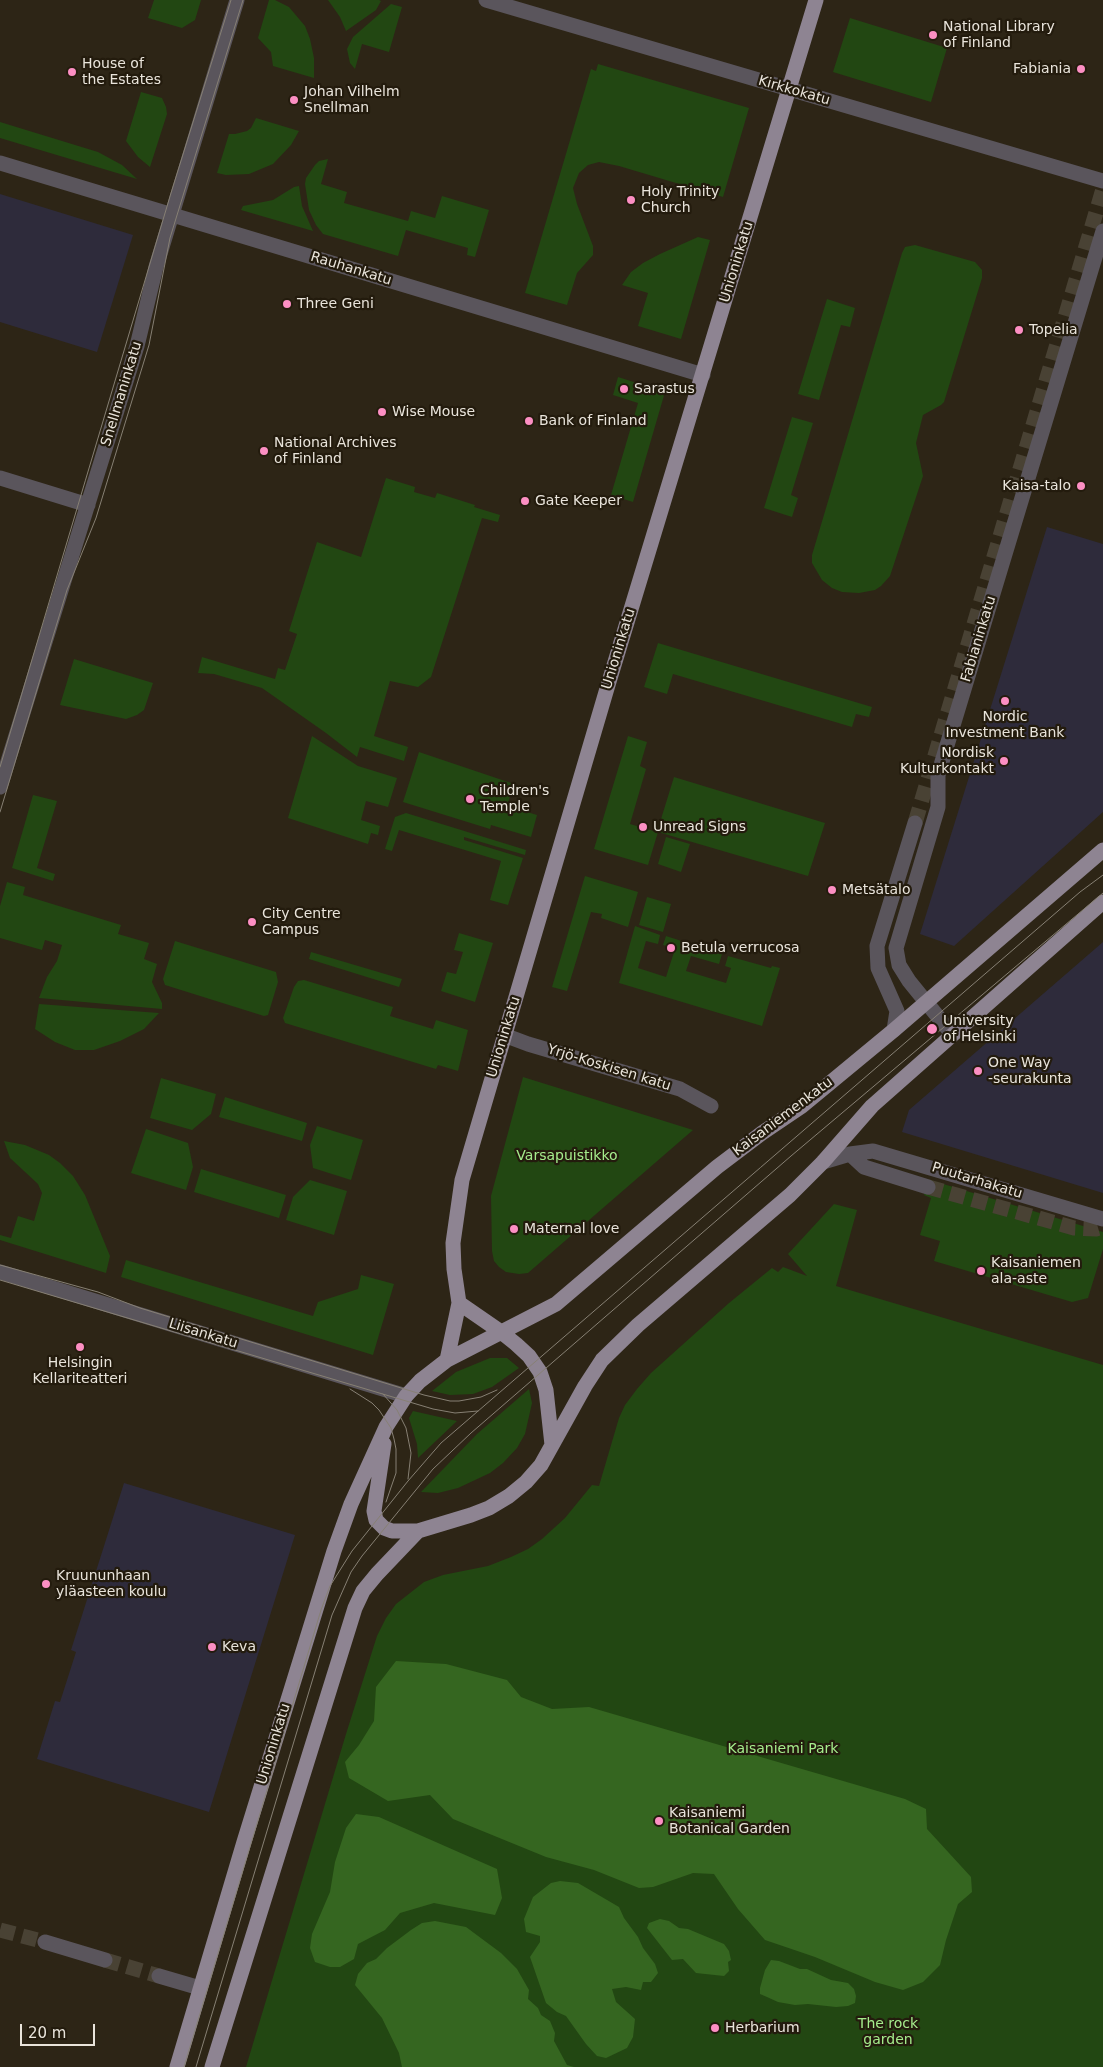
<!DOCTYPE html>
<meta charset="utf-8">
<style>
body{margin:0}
#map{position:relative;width:1103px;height:2067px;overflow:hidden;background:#2d2516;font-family:"DejaVu Sans",sans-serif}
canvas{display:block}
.scale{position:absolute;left:20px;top:2024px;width:75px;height:22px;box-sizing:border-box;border:2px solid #e9e4db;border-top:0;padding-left:6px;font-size:15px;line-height:18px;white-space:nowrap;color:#e9e4db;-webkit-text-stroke:4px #231b0d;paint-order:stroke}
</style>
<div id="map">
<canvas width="1103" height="2067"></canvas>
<div class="scale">20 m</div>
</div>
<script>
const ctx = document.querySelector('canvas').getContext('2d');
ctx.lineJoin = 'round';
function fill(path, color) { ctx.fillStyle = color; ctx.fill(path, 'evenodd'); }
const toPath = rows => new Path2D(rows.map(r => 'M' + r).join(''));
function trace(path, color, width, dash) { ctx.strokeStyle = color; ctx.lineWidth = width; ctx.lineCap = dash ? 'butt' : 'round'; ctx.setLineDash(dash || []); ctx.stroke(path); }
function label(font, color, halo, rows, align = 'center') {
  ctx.font = font + ' "DejaVu Sans",sans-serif'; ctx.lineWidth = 4.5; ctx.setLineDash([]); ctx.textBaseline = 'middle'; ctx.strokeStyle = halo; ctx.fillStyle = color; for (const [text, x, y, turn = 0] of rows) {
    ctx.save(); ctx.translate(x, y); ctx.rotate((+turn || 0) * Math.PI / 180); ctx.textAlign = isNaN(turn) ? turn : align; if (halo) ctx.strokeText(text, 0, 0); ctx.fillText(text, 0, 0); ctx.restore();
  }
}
const commercial = toPath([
 [0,194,133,235,97,352,0,322],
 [1047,527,1103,544,1103,812,954,946,920,934],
 [1103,942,1103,1193,902,1132,909,1110],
 [124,1483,295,1535,209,1812,37,1759,55,1701,60,1702,76,1652,71,1650]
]);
const green = toPath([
 [154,0,201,0,195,20,182,28,148,18],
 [269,0,275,0,289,7,305,26,310,39,314,58,314,78,273,66,271,52,258,38],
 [328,0,379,0,381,1,376,10,346,31,340,17],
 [391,4,402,7,389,52,362,44,355,69,350,63,347,49,353,37],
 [850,18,947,48,931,102,833,72],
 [598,64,749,108,723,197,619,166,599,162,588,165,579,173,573,188,577,204,593,246,593,255,577,273,567,305,525,293,591,69,596,71],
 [141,92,162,98,166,107,167,114,150,167,138,157,126,141],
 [256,118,299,131,291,145,273,164,249,174,226,175,217,173,229,134,235,134,247,131,251,128],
 [0,122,98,152,122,165,137,179,0,138],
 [328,159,321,184,347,192,344,203,408,221,411,211,435,218,442,196,489,210,475,257,467,255,468,248,406,230,398,256,323,234,316,225,309,210,305,184,306,178,315,165,319,161],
 [299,186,302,206,313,231,241,210,243,206,273,200,294,187],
 [698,237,710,240,681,339,638,326,648,293,622,285,631,272,643,263,660,254],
 [915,245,975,262,982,270,982,278,944,402,941,405,923,415,916,443,923,476,890,576,881,586,875,590,859,593,842,592,832,588,822,580,812,563,812,555,902,253,905,247],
 [827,299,855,308,850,327,841,325,819,400,798,394],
 [618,377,665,392,633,502,611,495,638,403,613,395],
 [792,417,813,423,791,495,798,498,792,517,764,508],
 [386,478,415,487,414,492,435,498,437,493,475,505,474,507,500,515,498,522,482,518,431,677,418,687,390,681,374,736,408,747,404,761,360,747,357,757,326,733,262,688,214,674,198,673,202,657,275,679,278,668,285,670,297,634,289,631,317,542,361,557],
 [658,643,872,707,869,717,856,714,852,727,673,674,667,694,644,687],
 [74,659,153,683,144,710,137,715,126,719,60,705],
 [312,736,358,766,397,778,388,807,366,801,361,820,380,826,378,835,371,833,368,844,288,818],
 [628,736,647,742,640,766,646,769,630,824,657,832,674,777,825,823,808,876,658,832,648,865,594,849],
 [419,752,514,784,507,806,537,815,531,837,491,825,490,829,403,802],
 [33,795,57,801,37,868,55,874,53,881,12,868],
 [406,813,526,850,525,855,464,837,464,840,523,858,508,905,490,900,501,861,399,830,392,851,385,849,395,817],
 [666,837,690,844,681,872,658,864],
 [585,876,638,892,628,927,601,918,602,914,591,912,567,991,552,987],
 [7,882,25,887,23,895,121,925,118,934,149,943,144,959,157,964,152,982,162,1003,162,1009,39,998,47,977,57,961,62,945,45,940,42,950,0,938,0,906],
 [647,897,671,904,663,932,639,925],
 [635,926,660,935,658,944,646,941,638,968,666,977,675,949,663,945,666,936,722,954,719,964,691,956,686,971,726,983,731,968,725,966,728,956,771,968,772,966,780,968,762,1026,619,983],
 [459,933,493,943,475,1002,441,991,447,972,456,974,463,952,454,950],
 [175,941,276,972,278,982,268,1015,264,1016,165,985,163,979],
 [311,952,402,979,399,987,309,959],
 [304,980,393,1007,390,1016,433,1029,436,1020,468,1030,458,1071,438,1065,436,1069,285,1023,283,1018,294,987,298,981],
 [39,1004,159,1013,144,1029,120,1041,94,1050,75,1050,55,1042,35,1029],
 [523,1077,693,1130,528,1273,519,1274,506,1272,499,1267,494,1261,492,1251,491,1196],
 [161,1078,216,1094,211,1114,192,1130,150,1118],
 [225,1097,307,1123,302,1141,219,1117],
 [317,1126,363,1140,351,1180,313,1168,310,1145],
 [146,1129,188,1143,193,1167,186,1190,131,1173],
 [4,1141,25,1145,49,1155,60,1163,73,1176,85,1195,110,1256,106,1273,0,1240,0,1235,11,1238,18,1216,34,1221,42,1193,38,1184,10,1158],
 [201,1169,286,1195,279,1218,194,1192],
 [310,1180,347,1191,334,1235,286,1220,293,1197],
 [930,1180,1103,1232,1103,1249,1088,1298,1072,1302,934,1261,940,1241,920,1235,931,1198,924,1195],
 [834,1204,857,1210,836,1286,1103,1365,1103,2067,246,2067,346,1734,377,1636,386,1618,396,1604,424,1582,443,1575,488,1566,511,1557,528,1549,542,1539,565,1518,592,1485,599,1486,619,1418,625,1405,637,1389,651,1373,729,1303,772,1268,778,1272,783,1267,807,1276,788,1254],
 [126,1260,313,1316,318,1302,358,1289,361,1275,394,1284,373,1355,121,1277],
 [490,1358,507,1358,519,1368,492,1387,473,1394,450,1395,432,1391,456,1372],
 [529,1389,532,1403,525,1434,517,1448,503,1463,490,1473,458,1488,438,1493,421,1492,477,1434],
 [413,1411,457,1421,418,1458,417,1444,409,1418]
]);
const forest = toPath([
 [396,1661,446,1664,507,1680,521,1697,552,1709,589,1707,905,1799,926,1809,927,1829,971,1877,972,1892,958,1904,946,1940,940,1965,923,1982,903,1990,875,1982,815,1957,765,1940,738,1909,714,1874,693,1873,653,1887,639,1888,594,1870,546,1857,453,1819,430,1795,388,1801,349,1778,345,1762,359,1745,374,1721,376,1687],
 [356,1814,379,1817,497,1869,502,1898,495,1915,434,1903,400,1913,385,1930,358,1944,354,1959,340,1967,330,1967,315,1962,310,1948,312,1934,330,1892,335,1862,346,1828],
 [560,1881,578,1883,619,1907,624,1918,638,1937,643,1948,655,1964,658,1973,651,1982,643,1982,641,1990,626,1987,612,1989,616,2002,635,2019,633,2037,627,2048,606,2058,597,2056,586,2044,566,2016,557,2012,546,2003,530,1957,540,1942,540,1936,526,1932,524,1919,533,1897,551,1883],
 [660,1919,669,1921,679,1928,688,1929,724,1944,729,1951,731,1960,728,1962,729,1971,724,1976,696,1973,683,1959,672,1960,647,1928,649,1923],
 [435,1921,466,1927,501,1953,517,1969,529,1990,528,1999,538,2008,541,2015,550,2021,555,2033,554,2041,567,2065,574,2067,402,2067,399,2053,382,2018,355,1985,358,1974,367,1963,376,1959,387,1948,411,1930,422,1923],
 [771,1960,779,1961,800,1969,807,1969,831,1980,848,1983,854,1989,856,1996,855,2003,848,2006,836,2007,808,2004,795,2005,778,2002,767,1997,760,1994,760,1988,765,1970]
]);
const minorTunnel = toPath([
 [915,823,1103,189],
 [928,1187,1074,1228,1096,1229,1103,1227],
 [0,1930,45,1942],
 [105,1960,159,1976]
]);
const minor = toPath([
 [486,0,1103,181],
 [0,163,703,375],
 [0,478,88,505],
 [0,787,137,346,156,267,237,0],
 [894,1030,897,1011,878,968,877,946,915,823],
 [952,1034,909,981,899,965,896,948,938,807,938,775,1103,231],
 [504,1035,528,1044,680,1089,711,1106],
 [850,1154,864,1167,928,1187],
 [823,1162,850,1154,873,1151,1103,1219],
 [0,1272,406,1396],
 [45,1942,105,1960],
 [159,1976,200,1988]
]);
const major = toPath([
 [459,1303,501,1332,516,1344,529,1356,540,1372,546,1390,552,1445],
 [447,1360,459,1303,454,1269,453,1243,462,1180,608,685,816,0],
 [384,1444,374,1511,376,1520,384,1528,392,1531,418,1531,471,1515,489,1508,509,1496,526,1482,541,1465,585,1386,602,1360,638,1325,790,1195,823,1162,872,1106,1103,902],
 [177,2067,244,1842,334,1551,351,1504,386,1427,406,1396,420,1381,447,1360,556,1304,717,1167,762,1133,802,1106,894,1030,1103,850],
 [212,2067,355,1608,363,1591,377,1574,418,1531]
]);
const tram = toPath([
 [0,767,171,193,231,0],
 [0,812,67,590,96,518,149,345,170,238,243,0],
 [0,1265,98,1292,140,1308,424,1395,450,1401,459,1401,481,1397,497,1390],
 [0,1280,433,1409,455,1413,478,1411],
 [350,1389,372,1403,379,1410,391,1428,394,1439,396,1449,396,1473,386,1502],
 [383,1394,397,1410,406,1428,411,1453,408,1479],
 [184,2067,321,1610,330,1586,352,1551,408,1481,441,1443,1080,892,1103,875],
 [196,2067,332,1615,351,1572,362,1556,433,1469,471,1433,791,1156,1103,893]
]);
const markers = [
 [933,35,5,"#fc8fc3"],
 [1081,69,5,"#fc8fc3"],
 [72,72,5,"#fc8fc3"],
 [294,100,5,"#fc8fc3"],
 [631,200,5,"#fc8fc3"],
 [287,304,5,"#fc8fc3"],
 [1019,330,5,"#fc8fc3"],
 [624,389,5,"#fc8fc3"],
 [382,412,5,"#fc8fc3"],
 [529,421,5,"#fc8fc3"],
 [264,451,5,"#fc8fc3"],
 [1081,486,5,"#fc8fc3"],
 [525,501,5,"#fc8fc3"],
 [1005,701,5,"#fc8fc3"],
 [1004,761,5,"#fc8fc3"],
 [470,799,5,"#fc8fc3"],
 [643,827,5,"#fc8fc3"],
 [832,890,5,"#fc8fc3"],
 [252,922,5,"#fc8fc3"],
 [671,948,5,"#fc8fc3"],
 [932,1029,6,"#fc8fc3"],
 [978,1071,5,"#fc8fc3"],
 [514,1229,5,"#fc8fc3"],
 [981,1271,5,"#fc8fc3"],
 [80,1347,5,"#fc8fc3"],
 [46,1584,5,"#fc8fc3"],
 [212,1647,5,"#fc8fc3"],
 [659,1821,5,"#fc8fc3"],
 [715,2028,5,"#fc8fc3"]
];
const poiNames = [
 ["National Library",943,27],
 ["of Finland",943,43],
 ["House of",82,64],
 ["the Estates",82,80],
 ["Fabiania",1071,69,"right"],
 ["Johan Vilhelm",304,92],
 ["Snellman",304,108],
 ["Holy Trinity",641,192],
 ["Church",641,208],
 ["Three Geni",297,304],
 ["Topelia",1029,330],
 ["Sarastus",634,389],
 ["Wise Mouse",392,412],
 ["Bank of Finland",539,421],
 ["National Archives",274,443],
 ["of Finland",274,459],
 ["Kaisa-talo",1071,486,"right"],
 ["Gate Keeper",535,501],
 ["Nordic",1005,717,"center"],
 ["Investment Bank",1005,733,"center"],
 ["Nordisk",994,753,"right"],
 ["Kulturkontakt",994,769,"right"],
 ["Children's",480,791],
 ["Temple",480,807],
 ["Unread Signs",653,827],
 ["Metsätalo",842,890],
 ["City Centre",262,914],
 ["Campus",262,930],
 ["Betula verrucosa",681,948],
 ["University",943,1021],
 ["of Helsinki",943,1037],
 ["One Way",988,1063],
 ["-seurakunta",988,1079],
 ["Maternal love",524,1229],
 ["Kaisaniemen",991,1263],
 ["ala-aste",991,1279],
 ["Helsingin",80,1363,"center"],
 ["Kellariteatteri",80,1379,"center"],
 ["Kruununhaan",56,1576],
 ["yläasteen koulu",56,1592],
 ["Keva",222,1647],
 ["Kaisaniemi",669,1813],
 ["Botanical Garden",669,1829],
 ["Herbarium",725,2028]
];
const streetNames = [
 ["Kirkkokatu",794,91,16],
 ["Unioninkatu",737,262,-73],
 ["Rauhankatu",351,269,17],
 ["Snellmaninkatu",122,394,-73],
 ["Fabianinkatu",979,639,-73],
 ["Unioninkatu",619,649,-73],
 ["Unioninkatu",504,1037,-73],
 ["Yrjö-Koskisen katu",609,1068,17],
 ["Kaisaniemenkatu",783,1117,-37],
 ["Puutarhakatu",977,1181,17],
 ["Liisankatu",203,1334,17],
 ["Unioninkatu",274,1744,-73]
];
const parkNames = [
 ["Varsapuistikko",567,1156],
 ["Kaisaniemi Park",783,1749],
 ["The rock",888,2024],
 ["garden",888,2040]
];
fill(commercial, '#2e2b3b');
fill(green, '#224712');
fill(forest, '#356620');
trace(minorTunnel, '#494234', 15, [15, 8]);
trace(minor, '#5a555c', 15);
trace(major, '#8e8492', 15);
trace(tram, '#878074', 1);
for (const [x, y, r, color] of markers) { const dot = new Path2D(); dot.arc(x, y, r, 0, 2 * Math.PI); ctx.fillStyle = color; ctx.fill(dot); trace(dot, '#231b0d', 2); }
label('14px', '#e9e4db', '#231b0d', poiNames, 'left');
label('14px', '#e9e4db', '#231b0d', streetNames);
label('14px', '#a5ec8c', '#231b0d', parkNames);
</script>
